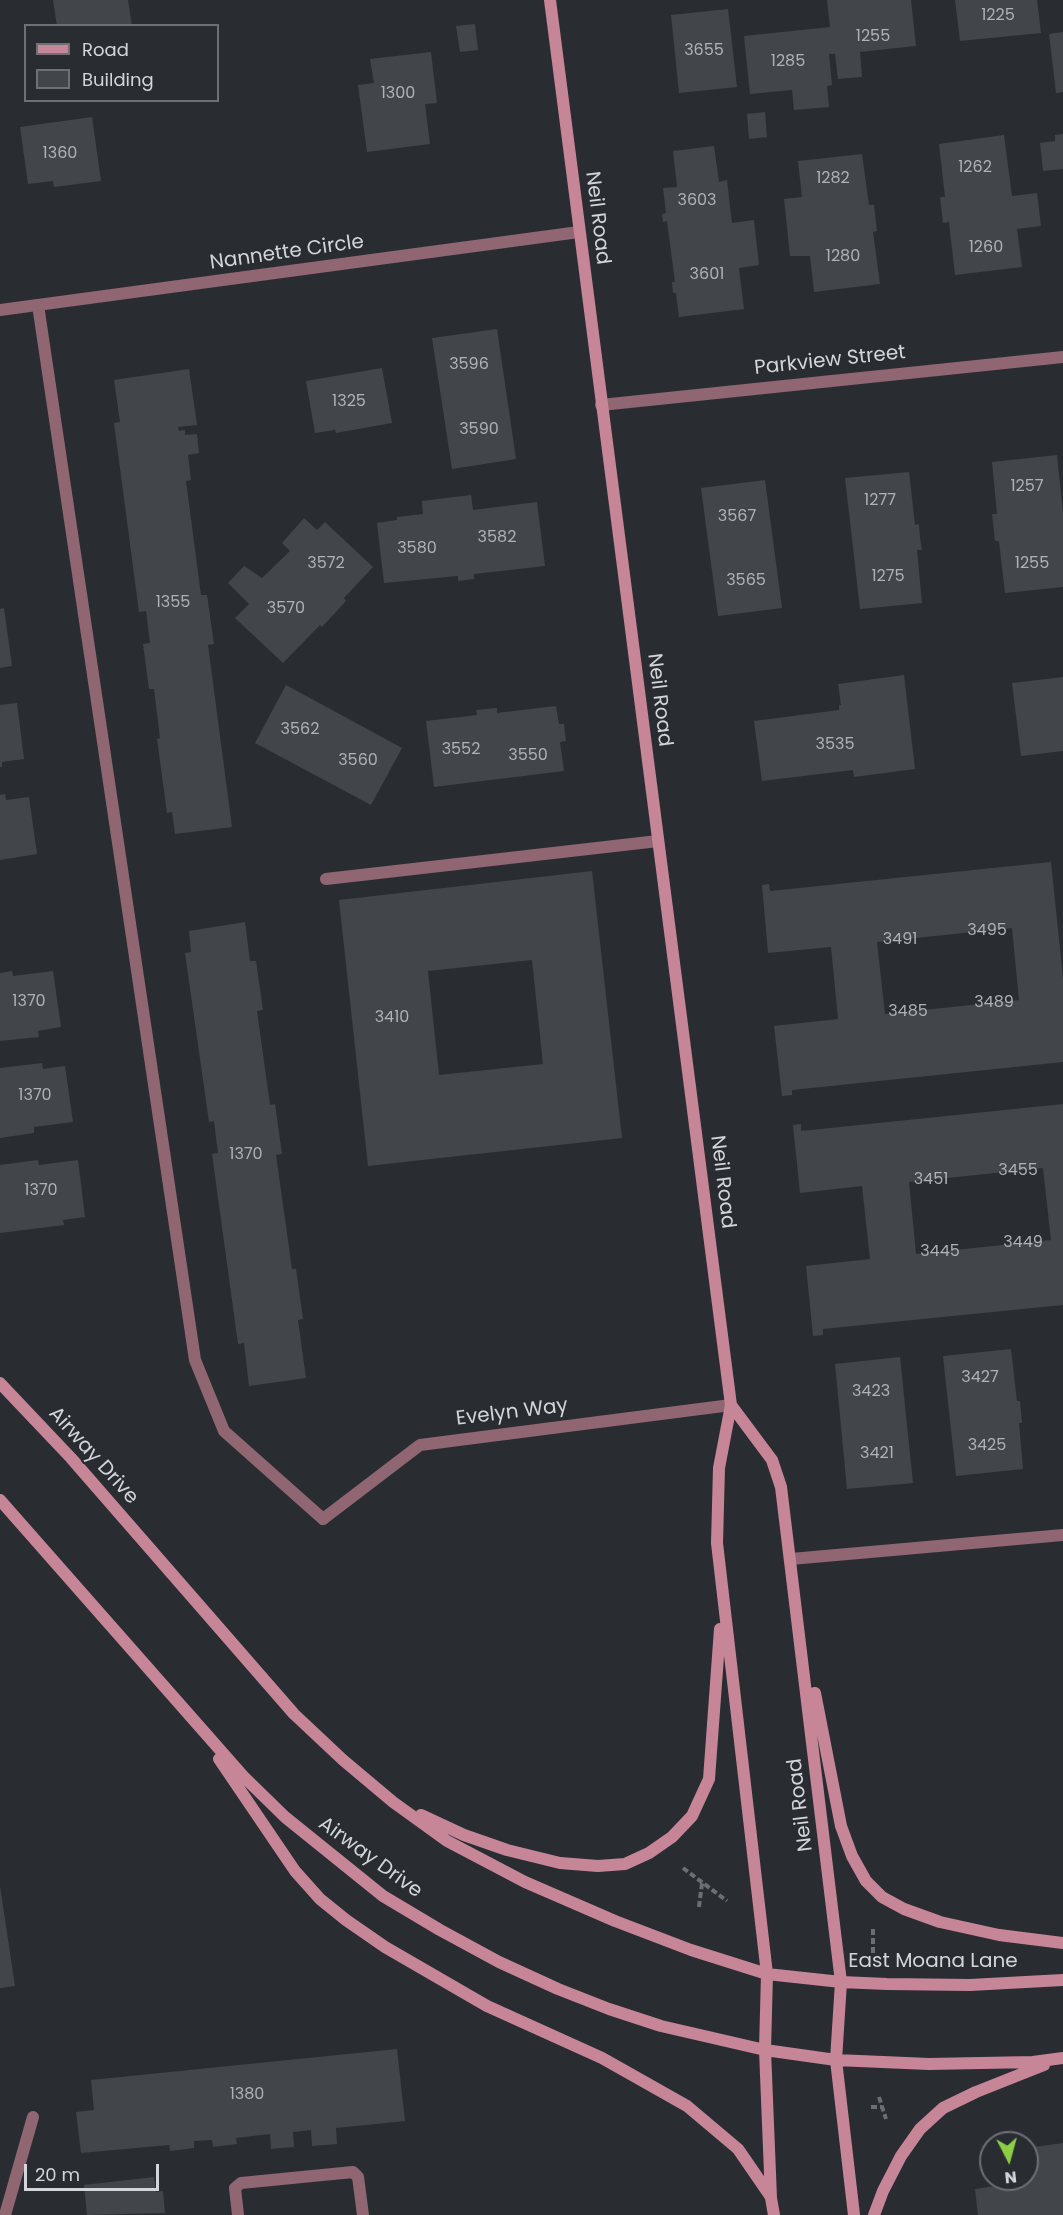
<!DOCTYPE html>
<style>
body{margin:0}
#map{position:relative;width:1063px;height:2215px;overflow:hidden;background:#292d32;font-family:Poppins,sans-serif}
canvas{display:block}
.legend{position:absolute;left:24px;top:24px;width:195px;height:78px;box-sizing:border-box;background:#292d32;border:2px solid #6d7075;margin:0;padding:8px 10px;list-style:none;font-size:18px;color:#d3d5d9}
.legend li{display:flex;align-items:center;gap:12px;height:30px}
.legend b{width:30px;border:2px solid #6d7075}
.north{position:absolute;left:979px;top:2131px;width:60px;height:60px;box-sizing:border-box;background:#292d32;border:2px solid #6d7075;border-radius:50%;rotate:174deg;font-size:16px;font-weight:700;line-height:24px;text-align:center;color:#d3d5d9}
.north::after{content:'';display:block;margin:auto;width:21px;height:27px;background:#8cce45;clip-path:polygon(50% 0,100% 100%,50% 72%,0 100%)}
.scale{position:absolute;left:24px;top:2164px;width:135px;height:27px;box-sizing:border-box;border:3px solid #d3d5d9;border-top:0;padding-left:8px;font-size:18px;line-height:21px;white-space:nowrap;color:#d3d5d9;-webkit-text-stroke:4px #292d32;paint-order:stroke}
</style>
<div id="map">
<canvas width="1063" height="2215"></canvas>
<ul class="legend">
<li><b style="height:8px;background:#c78698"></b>Road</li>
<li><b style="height:16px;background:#42464b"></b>Building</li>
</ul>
<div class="north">N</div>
<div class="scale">20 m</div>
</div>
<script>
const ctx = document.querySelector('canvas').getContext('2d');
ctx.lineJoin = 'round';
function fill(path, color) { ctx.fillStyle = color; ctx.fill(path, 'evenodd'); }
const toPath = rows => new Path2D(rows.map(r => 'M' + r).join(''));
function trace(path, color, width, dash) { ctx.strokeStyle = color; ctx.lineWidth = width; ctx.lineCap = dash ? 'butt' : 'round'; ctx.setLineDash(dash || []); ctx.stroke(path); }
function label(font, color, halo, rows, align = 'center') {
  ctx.font = font + ' Poppins,sans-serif'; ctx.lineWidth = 4.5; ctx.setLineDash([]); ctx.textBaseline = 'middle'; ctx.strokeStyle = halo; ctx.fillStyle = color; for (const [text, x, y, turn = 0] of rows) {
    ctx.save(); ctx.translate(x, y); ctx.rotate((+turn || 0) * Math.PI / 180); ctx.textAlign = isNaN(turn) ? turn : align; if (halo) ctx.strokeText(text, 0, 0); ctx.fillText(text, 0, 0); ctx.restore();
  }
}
const building = toPath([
 [53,0,128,0,132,26,57,26],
 [827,0,911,0,916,46,860,52,862,77,838,79,835,54,829,54,832,85,827,86,829,107,794,110,792,90,750,94,744,36,830,27],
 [955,0,1037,0,1041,33,960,41],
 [728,9,737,87,679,93,671,15],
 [475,24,478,50,460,52,456,26],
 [1063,32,1063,92,1056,93,1049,34],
 [431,52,437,103,425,104,430,144,367,152,358,85,374,83,370,59],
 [765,112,767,137,749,139,747,114],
 [92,117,101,181,54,187,53,181,28,184,20,127],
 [1063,134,1063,169,1043,171,1040,143,1055,141,1055,135],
 [1004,135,1012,196,1037,193,1041,226,1017,229,1022,267,955,275,949,222,943,223,940,197,945,197,939,144],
 [714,146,719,182,727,180,732,223,754,220,759,265,739,268,744,309,679,317,676,293,673,293,672,282,675,282,667,221,663,222,662,214,666,213,663,188,677,187,673,151],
 [862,154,869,205,874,205,877,231,873,232,880,284,814,292,810,256,790,256,784,199,802,197,798,161],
 [497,329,516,459,452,469,432,338],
 [382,368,392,423,336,433,335,430,315,433,306,381],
 [189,369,197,425,178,427,179,431,185,430,185,435,197,434,199,453,188,455,191,480,186,481,201,595,207,595,214,644,208,645,232,827,175,834,172,812,167,813,157,739,160,738,154,689,149,689,143,644,150,643,146,611,139,612,114,423,120,422,114,380],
 [1057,455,1063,512,1063,587,1005,593,999,541,995,541,992,514,997,514,992,462],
 [909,472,915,525,919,524,920,538,922,550,917,550,922,603,860,609,845,478],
 [765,480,782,608,718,616,701,488],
 [471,495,473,510,537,502,545,566,474,574,474,579,458,581,458,576,384,583,377,523,397,520,397,517,423,514,422,501],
 [304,518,317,530,325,522,373,567,344,598,346,601,322,627,320,625,283,663,235,618,249,604,228,583,244,566,262,578,290,551,282,543],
 [4,608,12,666,0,668,0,609],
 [904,675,915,769,854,777,853,770,762,781,754,721,839,710,839,705,841,705,838,684],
 [1063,677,1063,751,1021,756,1012,683],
 [286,685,402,748,371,805,255,743],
 [17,703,24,759,2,762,2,767,0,767,0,705],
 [556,706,559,724,564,724,566,741,560,742,564,771,434,787,426,721,477,715,476,710,497,708,497,713],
 [5,794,6,800,29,797,37,854,0,860,0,795],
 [1051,862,1063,978,1063,1062,792,1090,792,1095,782,1096,774,1026,838,1019,831,947,768,953,762,885,769,884,770,891],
 [1012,928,1019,1000,885,1014,877,942],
 [592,871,622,1138,368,1166,339,900],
 [532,960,543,1064,439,1075,428,971],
 [245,922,250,961,256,961,263,1010,257,1011,270,1105,275,1104,282,1154,276,1155,292,1269,296,1269,303,1319,298,1320,306,1378,249,1386,244,1343,238,1344,212,1154,218,1153,214,1121,209,1122,185,953,191,952,189,931],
 [12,971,13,976,53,971,61,1027,38,1031,39,1037,0,1041,0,973],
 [42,1063,43,1069,65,1066,73,1122,34,1127,34,1133,0,1138,0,1068],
 [1063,1104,1063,1305,823,1329,823,1335,813,1336,806,1266,870,1259,862,1186,800,1193,793,1125,801,1124,801,1131],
 [1043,1168,1051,1240,916,1254,909,1182],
 [38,1160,39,1165,78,1160,85,1217,63,1220,64,1225,0,1233,0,1165],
 [1011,1349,1017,1401,1020,1401,1022,1423,1019,1423,1023,1469,956,1476,943,1356],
 [900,1357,913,1483,847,1489,835,1364],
 [0,1886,15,1986,0,1988],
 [397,2049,405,2121,336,2128,337,2144,312,2146,311,2130,293,2132,294,2147,271,2149,270,2134,236,2138,237,2144,213,2147,212,2140,194,2141,194,2148,170,2151,169,2145,81,2153,76,2112,94,2110,91,2080],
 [1063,2143,1063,2215,978,2215,975,2189,1009,2184,1008,2179,1027,2179,1027,2148],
 [154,2177,156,2192,163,2191,165,2213,87,2215,84,2185]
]);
const path = toPath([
 [683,1868,727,1901],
 [699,1907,702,1883],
 [873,1953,873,1926],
 [879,2097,886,2119],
 [871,2107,882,2107]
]);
const lane = toPath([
 [38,305,195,1360,224,1431,323,1519],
 [326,879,658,841],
 [791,1559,1063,1535],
 [5,2215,33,2117],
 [238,2215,235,2188,241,2183,353,2172,358,2177,363,2215]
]);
const street = toPath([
 [0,310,579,232],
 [601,405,1063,357],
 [323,1519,420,1445,731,1405]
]);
const secondary = toPath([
 [550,0,731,1405,719,1468,717,1543,767,1974,765,2050,771,2198,774,2215],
 [0,1383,71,1458,294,1714,343,1760,393,1802,447,1841,525,1882,615,1921,691,1950,767,1974,841,1982,887,1984,970,1985,1063,1980],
 [731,1405,772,1460,781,1487,841,1982,836,2060,854,2215],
 [0,1500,243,1776,285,1817,383,1896,440,1930,499,1962,558,1989,609,2009,661,2026,765,2050,836,2060,929,2064,1033,2062,1063,2058],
 [815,1693,841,1826,852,1856,866,1881,882,1897,904,1909,940,1922,999,1935,1063,1943],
 [219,1759,295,1871,320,1899,346,1920,385,1947,487,2006,602,2058,687,2106,738,2149,771,2197],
 [421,1815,464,1835,507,1850,560,1863,598,1866,625,1864,649,1853,672,1837,692,1816,709,1779,720,1629],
 [874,2215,883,2191,901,2156,920,2129,943,2108,976,2092,1044,2065]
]);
const numberNames = [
 ["1225",998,16],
 ["1255",873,37],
 ["3655",704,51],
 ["1285",788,62],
 ["1300",398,94],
 ["1360",60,154],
 ["1262",975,168],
 ["1282",833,179],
 ["3603",697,201],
 ["1260",986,248],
 ["1280",843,257],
 ["3601",707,275],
 ["3596",469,365],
 ["1325",349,402],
 ["3590",479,430],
 ["1257",1027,487],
 ["1277",880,501],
 ["3567",737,517],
 ["3582",497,538],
 ["3580",417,549],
 ["3572",326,564],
 ["1255",1032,564],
 ["1275",888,577],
 ["3565",746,581],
 ["1355",173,603],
 ["3570",286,609],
 ["3562",300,730],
 ["3535",835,745],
 ["3552",461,750],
 ["3550",528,756],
 ["3560",358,761],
 ["3495",987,931],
 ["3491",900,940],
 ["1370",29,1002],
 ["3489",994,1003],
 ["3485",908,1012],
 ["3410",392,1018],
 ["1370",35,1096],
 ["1370",246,1155],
 ["3455",1018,1171],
 ["3451",931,1180],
 ["1370",41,1191],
 ["3449",1023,1243],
 ["3445",940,1252],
 ["3427",980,1378],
 ["3423",871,1392],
 ["3425",987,1446],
 ["3421",877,1454],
 ["1380",247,2095]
];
const streetNames = [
 ["Neil Road",597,218,83],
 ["Nannette Circle",287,253,-8],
 ["Parkview Street",830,361,-6],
 ["Neil Road",659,700,83],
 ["Neil Road",722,1182,83],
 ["Evelyn Way",512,1413,-7],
 ["Airway Drive",93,1456,48],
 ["Neil Road",801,1805,-97],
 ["Airway Drive",370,1858,36],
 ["East Moana Lane",933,1962]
];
fill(building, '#42464b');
trace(path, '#6b6f73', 4, [6, 3]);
trace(lane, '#8f6671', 12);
trace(street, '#8f6671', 12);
trace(secondary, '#c78698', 12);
label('16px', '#afb1b6', null, numberNames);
label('20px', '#d3d5d9', '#292d32', streetNames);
</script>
